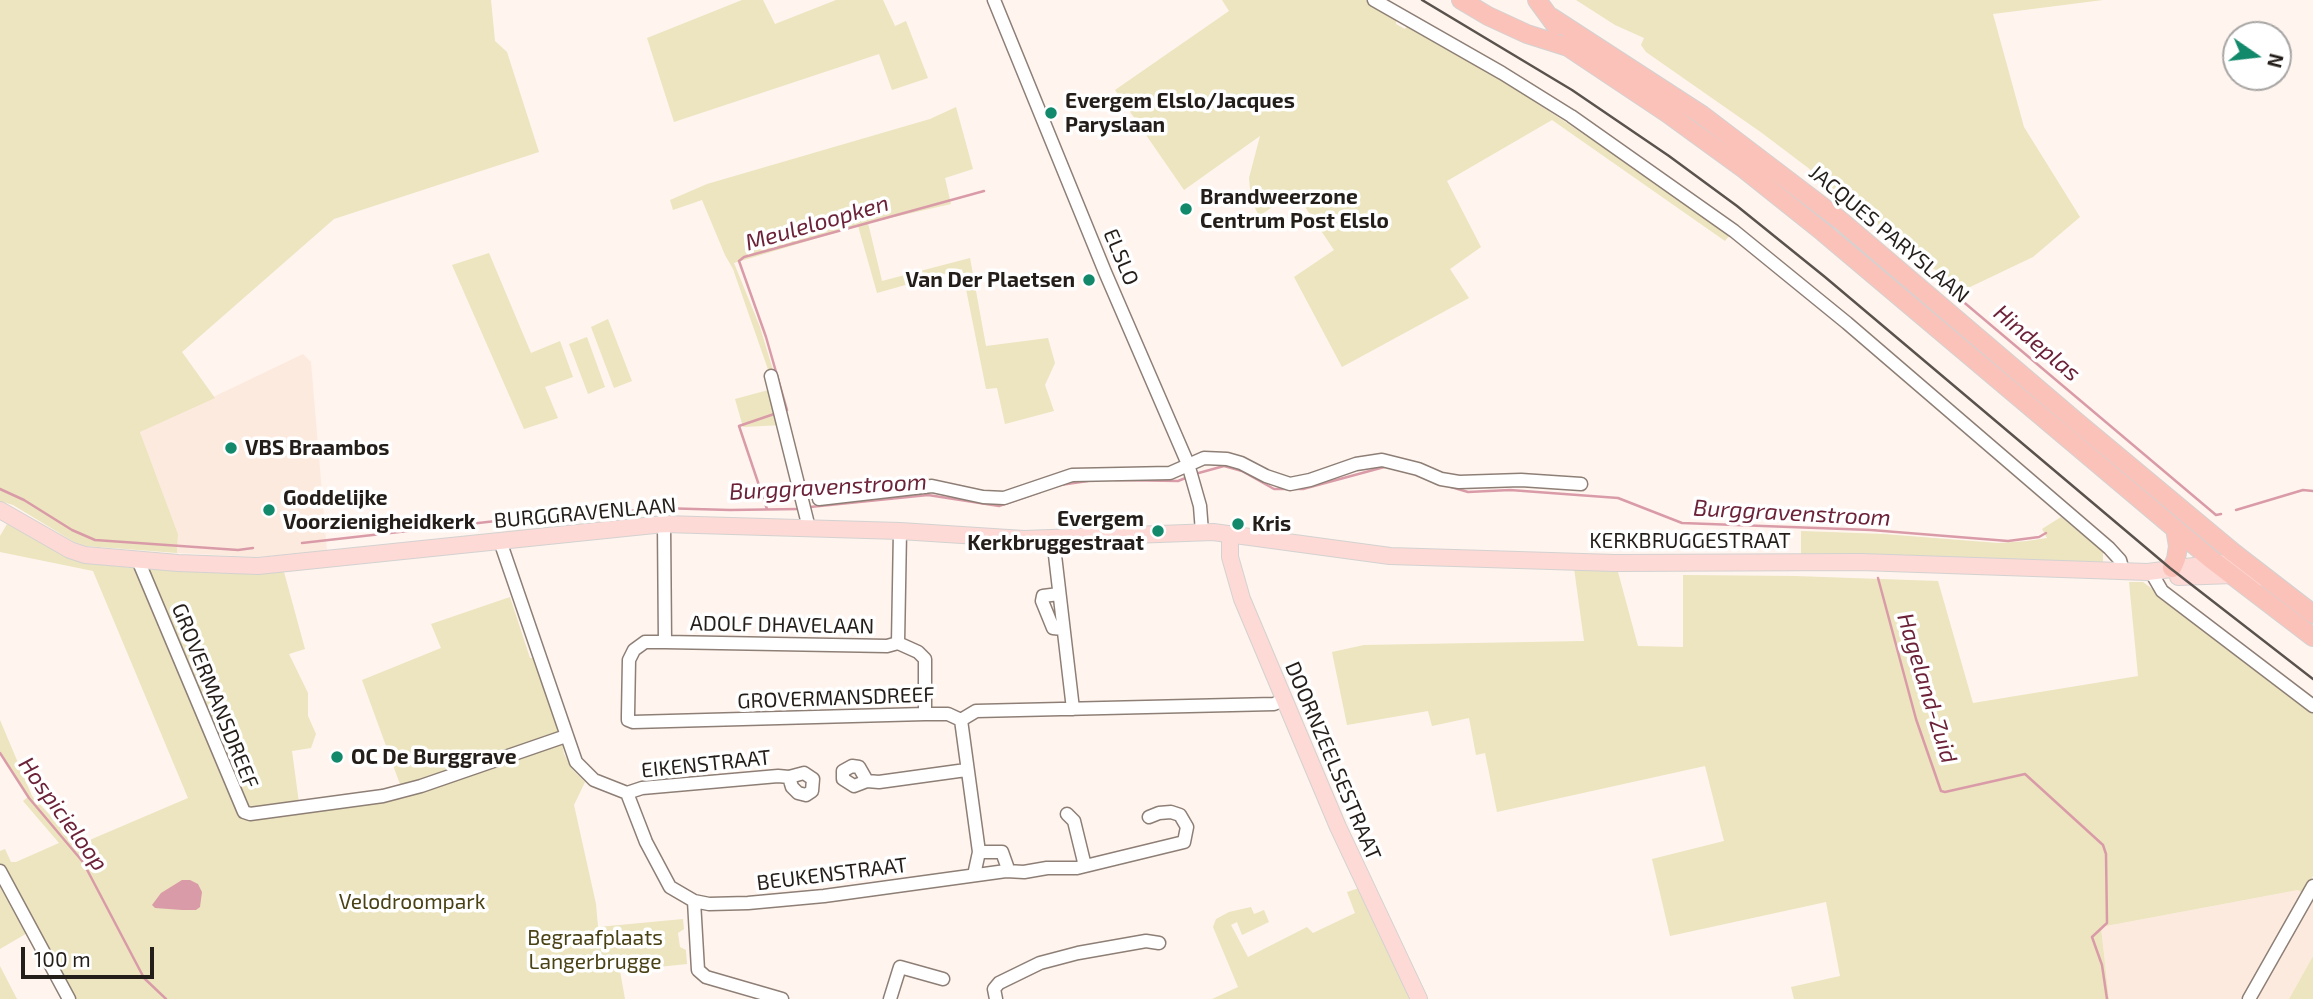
<!DOCTYPE html>
<style>
body{margin:0}
#map{position:relative;width:2313px;height:999px;overflow:hidden;background:#fff4ee;font-family:"Exo 2",sans-serif}
canvas{display:block}
.north{position:absolute;left:2222px;top:21px;width:70px;height:70px;box-sizing:border-box;background:#fff;border:2px solid #a7a5a3;border-radius:50%;rotate:104deg;font-size:19px;font-weight:700;line-height:28px;text-align:center;color:#241e1a}
.north::after{content:'';display:block;margin:auto;width:24px;height:32px;background:#12896b;clip-path:polygon(50% 0,100% 100%,50% 72%,0 100%)}
.scale{position:absolute;left:21px;top:947px;width:133px;height:32px;box-sizing:border-box;border:4px solid #241e1a;border-top:0;padding-left:9px;font-size:21px;line-height:24px;white-space:nowrap;color:#241e1a;-webkit-text-stroke:5px #fff;paint-order:stroke}
</style>
<div id="map">
<canvas width="2313" height="999"></canvas>
<div class="north">N</div>
<div class="scale">100 m</div>
</div>
<script>
const ctx = document.querySelector('canvas').getContext('2d');
ctx.lineJoin = 'round';
function fill(path, color) { ctx.fillStyle = color; ctx.fill(path, 'evenodd'); }
const toPath = rows => new Path2D(rows.map(r => 'M' + r).join(''));
function trace(path, color, width, dash) { ctx.strokeStyle = color; ctx.lineWidth = width; ctx.lineCap = dash ? 'butt' : 'round'; ctx.setLineDash(dash || []); ctx.stroke(path); }
function label(font, color, halo, rows, align = 'center') {
  ctx.font = font + ' "Exo 2",sans-serif'; ctx.lineWidth = 7; ctx.setLineDash([]); ctx.textBaseline = 'middle'; ctx.strokeStyle = halo; ctx.fillStyle = color; for (const [text, x, y, turn = 0] of rows) {
    ctx.save(); ctx.translate(x, y); ctx.rotate((+turn || 0) * Math.PI / 180); ctx.textAlign = isNaN(turn) ? turn : align; if (halo) ctx.strokeText(text, 0, 0); ctx.fillText(text, 0, 0); ctx.restore();
  }
}
const built = toPath([
 [303,354,311,362,327,551,257,557,177,553,178,534,140,432],
 [2298,890,2303,894,2242,999,2109,999,2101,927],
 [2313,896,2313,956,2289,999,2256,999]
]);
const green = toPath([
 [0,0,491,0,495,41,507,52,539,152,334,219,182,352,215,398,140,432,178,534,177,553,86,546,74,542,13,505,0,501],
 [742,0,763,0,775,24,836,0,883,0,895,26,906,21,928,78,892,90,879,54,674,122,647,38],
 [1222,0,1366,0,1396,16,1396,24,1405,29,1409,24,1496,76,1686,202,1729,236,1725,241,1552,120,1447,181,1481,247,1450,269,1469,298,1342,367,1294,277,1334,250,1295,192,1259,216,1251,200,1249,178,1260,136,1184,190,1115,90,1229,11],
 [1576,0,2103,0,1993,14,2024,127,2080,217,2033,257,1968,288,1923,263,1807,167,1762,133,1646,52,1641,45,1644,38,1615,25],
 [956,107,973,169,945,178,951,204,868,223,882,281,970,258,986,346,1048,338,1055,363,1045,385,1054,411,1005,424,997,388,986,389,962,269,877,293,858,226,734,263,760,327,789,423,787,424,733,269,725,255,702,200,673,210,670,200,707,184,930,119],
 [489,253,531,353,560,341,573,377,545,387,558,418,524,429,452,265],
 [608,319,632,381,614,388,591,327],
 [587,337,605,387,588,394,569,344],
 [772,389,782,425,743,427,735,399],
 [2061,517,2103,552,2103,562,1801,555,1801,531,1884,534,1998,543,2027,541,2047,538,2042,529],
 [7,524,66,556,92,564,135,568,284,572,305,649,289,654,308,693,308,716,316,734,311,748,292,751,299,803,401,787,362,680,441,648,431,624,510,597,530,658,534,658,560,732,564,754,572,769,585,782,574,805,596,904,598,927,683,919,684,929,678,933,680,947,686,950,687,964,620,971,625,999,73,999,0,863,0,851,5,849,11,862,16,862,59,843,23,801,28,797,0,753,0,720,32,796,78,845,188,798,93,571,0,552,0,536],
 [1574,568,1618,572,1638,646,1683,647,1683,575,1795,576,1938,581,1973,703,2138,676,2129,582,2143,582,2313,711,2313,876,2303,894,2298,890,2101,927,2109,999,1794,999,1791,987,1840,976,1826,902,1670,936,1652,859,1724,841,1705,766,1497,812,1485,753,1476,755,1469,718,1432,726,1428,711,1347,725,1332,652,1364,645,1584,641],
 [0,881,29,932,0,949],
 [1359,888,1412,999,1212,999,1238,987,1213,927,1216,919,1229,912,1251,907,1254,914,1264,910,1269,922,1242,935,1237,922,1231,925,1248,957,1307,927,1313,933,1355,913,1347,892],
 [2313,956,2313,999,2289,999],
 [0,966,17,999,0,999]
]);
const water = toPath([
 [182,880,190,880,198,884,202,892,200,907,196,910,182,910,155,908,152,905,161,893]
]);
const stream = toPath([
 [1928,272,2216,515,2221,514],
 [783,411,787,410,766,337,739,261,744,257,984,191],
 [1195,474,1224,466,1242,471,1274,489,1287,489],
 [1115,480,1178,481,1188,477],
 [1060,485,1088,481],
 [1451,487,1468,492,1510,490,1618,498,1682,523,1871,530,2008,541,2039,537,2046,533],
 [0,489,24,500,72,530,95,540,238,550,253,548],
 [1293,489,1303,489,1388,466],
 [810,507,928,495,999,506,1040,492],
 [767,509,739,426,777,413],
 [2236,510,2303,490,2313,491],
 [302,543,496,521,560,518,659,508,730,510,800,509],
 [1878,578,1916,719,1941,791,1945,792,2025,774,2103,845,2106,854,2107,923,2092,937,2102,965,2107,999],
 [0,753,29,798,83,862,144,978,166,999]
]);
const minor = toPath([
 [994,0,1105,272,1188,464,1200,506,1202,532],
 [1374,0,1502,73,1571,116,1734,231,1847,323,2109,548,2120,560,2123,571],
 [771,376,809,528],
 [819,499,932,486,983,497,1004,498,1072,475,1170,473,1204,458,1227,459,1241,463,1266,476,1290,484,1310,480,1356,464,1382,460,1418,469,1441,479,1459,482,1521,480,1581,484],
 [664,524,665,642,645,642,634,650,629,660,628,715,628,720,633,722,925,714,948,714,961,720,976,711,1274,704,1283,700],
 [1053,538,1073,709],
 [500,541,576,762,594,780,627,793,646,842,670,887,694,901,709,904,748,903,824,896,1006,871,1024,872,1047,868,1077,868,1184,842,1187,827,1180,815,1171,812,1159,813,1149,817],
 [138,560,244,812,250,814,383,796,421,786,566,736],
 [2151,572,2162,591,2313,706],
 [1059,594,1043,596,1042,601,1053,628,1063,629],
 [665,642,887,646,898,643,900,531],
 [898,643,918,652,925,659,925,714],
 [961,720,979,852,974,875],
 [867,781,859,767,852,766,843,771,843,779,854,786,867,781,879,782,966,770],
 [627,793,642,788,778,776,789,777,804,773,813,779,812,791,806,795,798,793,792,787,789,777],
 [1067,814,1074,821,1085,866],
 [979,852,1002,852,1007,866,1006,871],
 [0,871,69,999],
 [694,901,698,970,706,977,782,999],
 [890,999,900,967,943,979],
 [996,999,994,989,999,983,1040,963,1078,953,1146,941,1159,943],
 [2249,999,2313,886]
]);
const major = toPath([
 [0,510,70,550,85,555,178,563,258,566,664,524,900,531,1024,539,1213,532,1390,556,1615,563,1861,562,2148,572,2217,563,2250,565],
 [1230,534,1230,557,1242,599,1338,827,1419,999],
 [2178,577,2233,575,2267,578]
]);
const highway = toPath([
 [1461,0,1488,16,1527,34,1568,47,1667,113,1744,169,1823,232,2211,559,2313,637],
 [1537,0,1556,26],
 [1551,17,1702,115,1840,220,2077,422,2234,553,2313,614],
 [2172,568,2176,559,2178,546,2175,528]
]);
const rail = toPath([
 [1422,0,1572,90,1669,156,1737,206,1825,277,2170,568,2313,679]
]);
const markers = [
 [1051,113,7,"#12896b"],
 [1186,209,7,"#12896b"],
 [1089,280,7,"#12896b"],
 [231,448,7,"#12896b"],
 [269,510,7,"#12896b"],
 [1238,524,7,"#12896b"],
 [1158,531,7,"#12896b"],
 [337,757,7,"#12896b"]
];
const poiNames = [
 ["Evergem Elslo/Jacques",1065,101],
 ["Paryslaan",1065,125],
 ["Brandweerzone",1200,197],
 ["Centrum Post Elslo",1200,221],
 ["Van Der Plaetsen",1075,280,"right"],
 ["VBS Braambos",245,448],
 ["Goddelijke",283,498],
 ["Voorzienigheidkerk",283,522],
 ["Evergem",1144,519,"right"],
 ["Kerkbruggestraat",1144,543,"right"],
 ["Kris",1252,524],
 ["OC De Burggrave",351,757]
];
const streetNames = [
 ["JACQUES PARYSLAAN",1889,234,40],
 ["ELSLO",1121,257,67],
 ["BURGGRAVENLAAN",585,513,-5],
 ["KERKBRUGGESTRAAT",1690,541],
 ["ADOLF DHAVELAAN",782,625,1],
 ["GROVERMANSDREEF",215,696,68],
 ["GROVERMANSDREEF",836,698,-2],
 ["DOORNZEELSESTRAAT",1333,761,67],
 ["EIKENSTRAAT",706,764,-6],
 ["BEUKENSTRAAT",832,874,-7]
];
const parkNames = [
 ["Velodroompark",412,902],
 ["Begraafplaats",595,938],
 ["Langerbrugge",595,962]
];
const waterNames = [
 ["Meuleloopken",817,223,-16],
 ["Hindeplas",2037,343,40],
 ["Burggravenstroom",828,487,-3],
 ["Burggravenstroom",1792,513,3],
 ["Hageland-Zuid",1927,688,73],
 ["Hospicieloop",63,814,54]
];
fill(built, '#fdeade');
fill(green, '#ece5bf');
fill(water, '#da9ba8');
trace(stream, '#da9ba8', 2.5);
trace(minor, '#8e7f76', 15);
trace(major, '#d3d2d1', 18);
trace(highway, '#d3d2d1', 20);
trace(minor, '#fff', 12);
trace(major, '#fddad5', 16);
trace(highway, '#fbc2b9', 18);
trace(rail, '#59524d', 2.5);
for (const [x, y, r, color] of markers) { const dot = new Path2D(); dot.arc(x, y, r, 0, 2 * Math.PI); ctx.fillStyle = color; ctx.fill(dot); trace(dot, '#fff', 2.5); }
label('bold 21px', '#241e1a', '#fff', poiNames, 'left');
label('21px', '#241e1a', '#fff', streetNames);
label('21px', '#4a4215', '#fff', parkNames);
label('italic 23px', '#6c2238', '#fff', waterNames);
</script>
